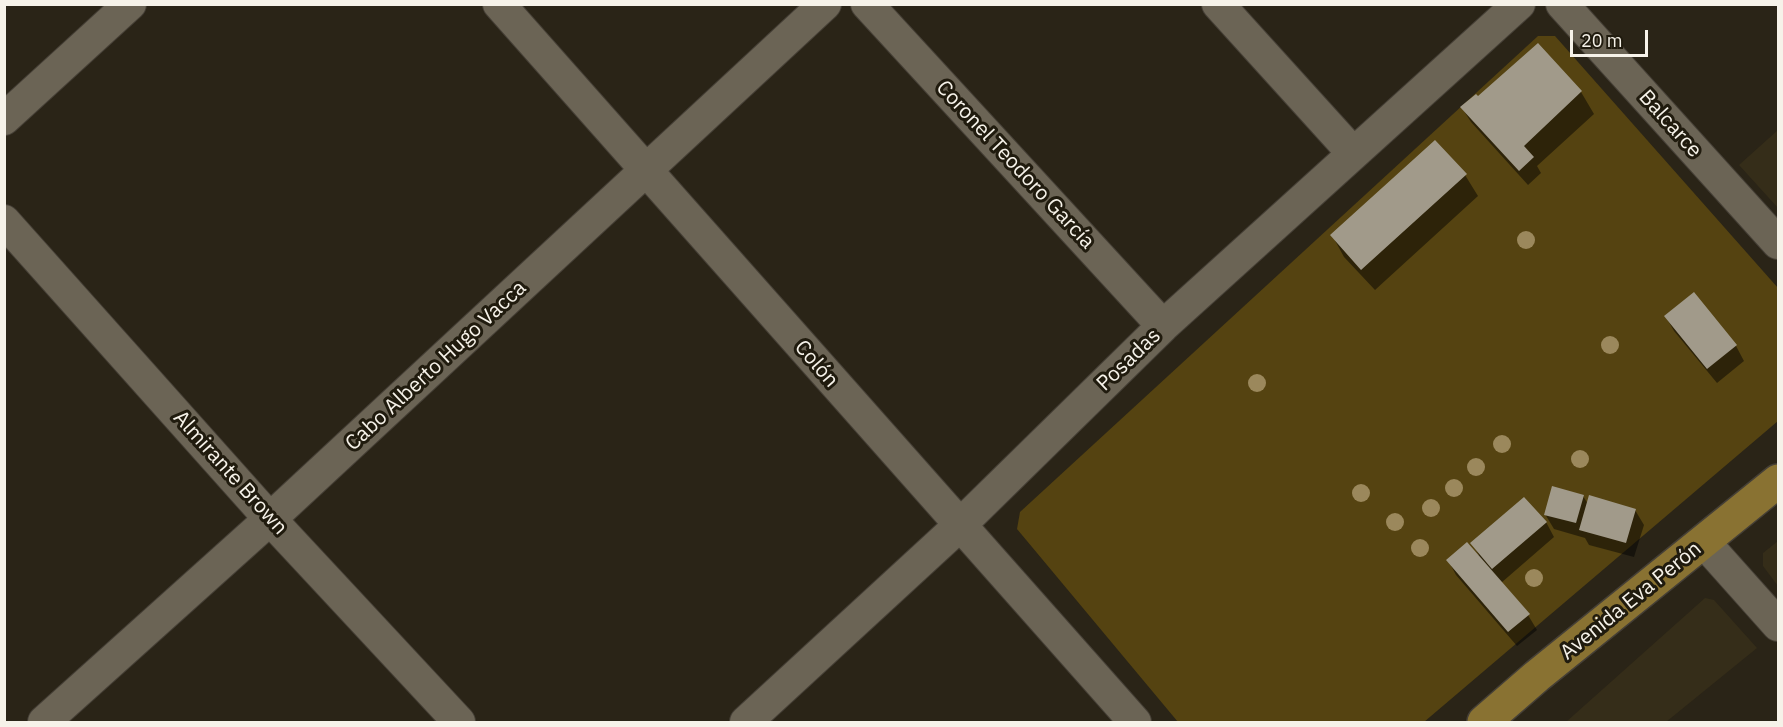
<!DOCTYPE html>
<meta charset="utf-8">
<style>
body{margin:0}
#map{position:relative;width:1783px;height:727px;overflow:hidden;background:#2a2417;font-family:"IBM Plex Sans",sans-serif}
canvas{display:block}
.frame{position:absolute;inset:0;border:6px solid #f6f2e9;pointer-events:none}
.scale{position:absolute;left:1570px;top:30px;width:78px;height:27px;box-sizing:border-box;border:3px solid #f6f2e9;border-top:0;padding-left:8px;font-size:18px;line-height:21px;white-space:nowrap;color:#f6f2e9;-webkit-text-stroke:4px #201b0e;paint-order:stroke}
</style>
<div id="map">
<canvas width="1783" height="727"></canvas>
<div class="frame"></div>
<div class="scale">20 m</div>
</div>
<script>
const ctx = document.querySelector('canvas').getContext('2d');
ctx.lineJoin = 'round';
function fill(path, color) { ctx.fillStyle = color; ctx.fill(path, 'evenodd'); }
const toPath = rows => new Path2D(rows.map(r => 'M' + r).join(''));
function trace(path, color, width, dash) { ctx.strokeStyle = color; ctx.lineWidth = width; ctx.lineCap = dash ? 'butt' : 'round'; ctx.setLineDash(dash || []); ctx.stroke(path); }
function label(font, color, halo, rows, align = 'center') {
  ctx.font = font + ' "IBM Plex Sans",sans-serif'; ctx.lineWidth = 6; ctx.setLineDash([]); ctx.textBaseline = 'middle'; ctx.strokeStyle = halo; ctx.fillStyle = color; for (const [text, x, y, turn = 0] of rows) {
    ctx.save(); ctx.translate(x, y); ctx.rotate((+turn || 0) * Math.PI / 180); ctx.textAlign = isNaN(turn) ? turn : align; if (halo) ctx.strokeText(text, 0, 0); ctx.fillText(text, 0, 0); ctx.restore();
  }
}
const built = toPath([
 [1778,130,1778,208,1739,165],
 [1778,541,1778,586,1763,566,1763,553],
 [1705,598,1714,600,1757,648,1666,722,1566,722]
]);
const green = toPath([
 [1538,36,1555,36,1778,288,1778,421,1424,722,1178,722,1017,529,1020,512]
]);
const shadow = toPath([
 [1538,45,1581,92,1594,114,1537,166,1541,173,1528,185,1471,122,1462,108,1482,103],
 [1465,175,1478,196,1375,290,1344,257,1332,235],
 [1693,294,1736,346,1744,361,1717,383,1674,331,1666,317],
 [1583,496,1588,504,1635,510,1644,525,1634,557,1589,545,1585,538,1554,529,1545,514],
 [1546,522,1554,537,1501,583,1528,615,1537,630,1517,646,1456,575,1448,560,1479,555,1472,543]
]);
const building = toPath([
 [1538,43,1582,91,1524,146,1534,157,1519,171,1460,107,1476,94,1478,96],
 [1435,140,1467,174,1361,270,1330,235],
 [1694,292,1737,345,1707,369,1664,316],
 [1552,486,1584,495,1576,523,1544,515],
 [1589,495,1636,509,1626,543,1579,530],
 [1524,497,1547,522,1492,569,1470,543],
 [1467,542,1530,614,1508,632,1446,560]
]);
const minor = toPath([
 [499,4,1135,722],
 [867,4,1163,326],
 [1218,4,1353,153],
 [1562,4,1778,243],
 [4,119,130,4],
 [4,221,270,519,459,722],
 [1704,542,1778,625],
 [44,722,270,519,825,4],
 [746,722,959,526,1163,326,1519,4]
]);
const major = toPath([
 [1484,722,1537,676,1778,481]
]);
const trees = [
 [1526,240],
 [1610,345],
 [1257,383],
 [1502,444],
 [1580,459],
 [1476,467],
 [1454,488],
 [1361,493],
 [1431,508],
 [1395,522],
 [1420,548],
 [1534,578]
];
const streetNames = [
 ["Balcarce",1670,124,48],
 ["Coronel Teodoro García",1015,165,47],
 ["Posadas",1129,360,-44],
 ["Colón",816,364,49],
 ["Cabo Alberto Hugo Vacca",436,366,-43],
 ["Almirante Brown",230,473,48],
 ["Avenida Eva Perón",1631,601,-39]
];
fill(built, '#352d19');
fill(green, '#554311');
fill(shadow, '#0007');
fill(building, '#a19a8a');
trace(minor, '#453f36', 34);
trace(major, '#453f36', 36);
trace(minor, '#6b6455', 32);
trace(major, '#897232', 33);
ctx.fillStyle = '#9b885c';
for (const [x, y] of trees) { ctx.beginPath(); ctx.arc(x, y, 9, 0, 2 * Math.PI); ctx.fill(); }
label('21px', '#f6f2e9', '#201b0e', streetNames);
</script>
